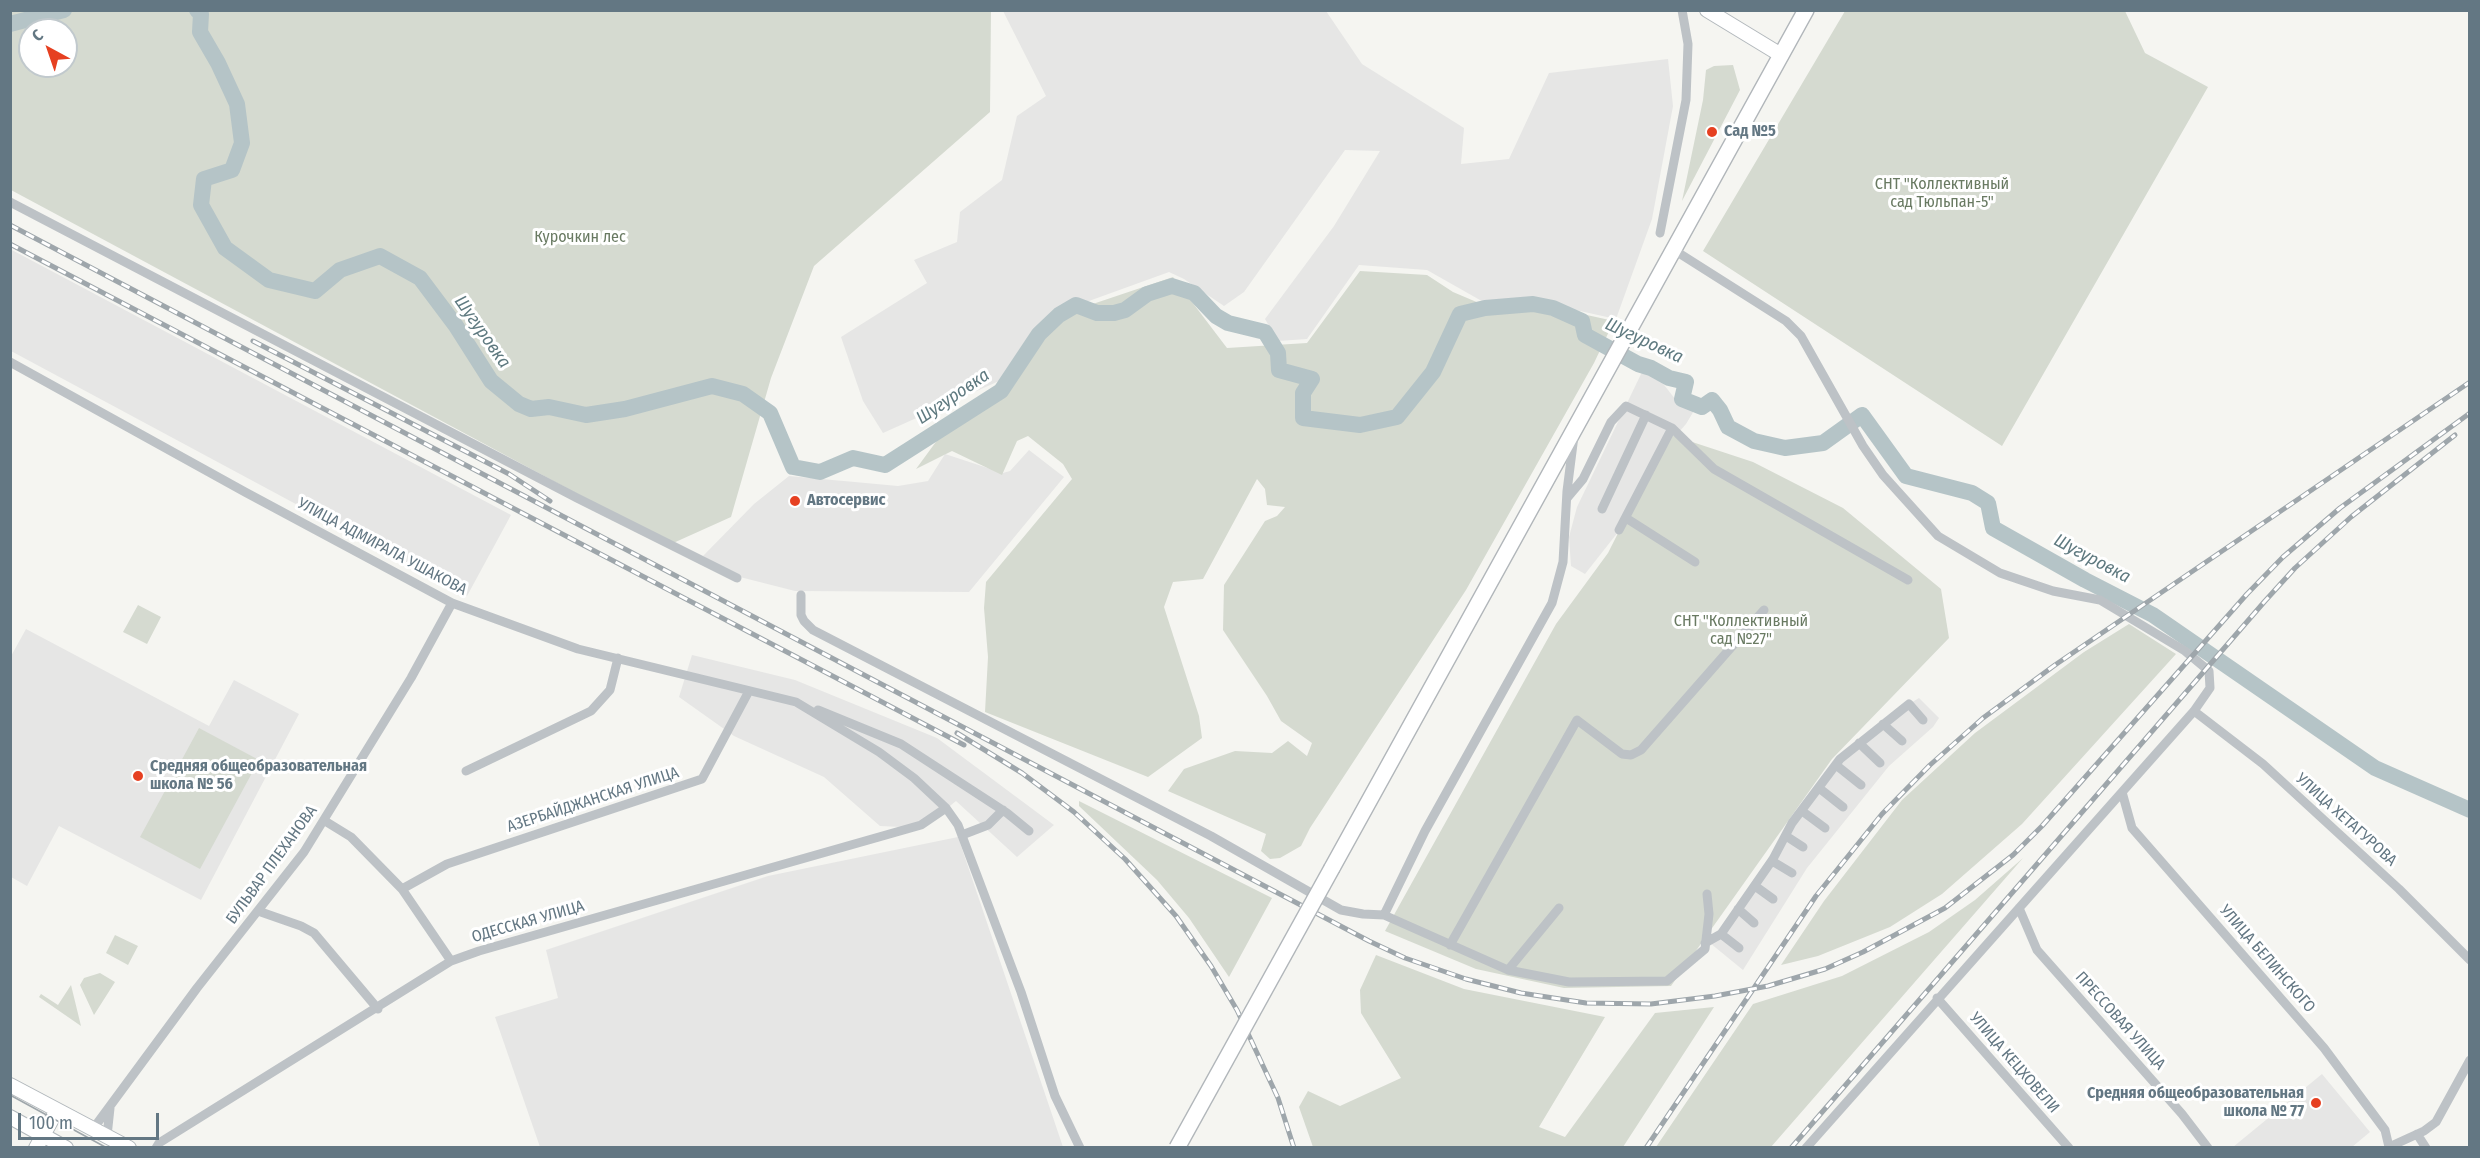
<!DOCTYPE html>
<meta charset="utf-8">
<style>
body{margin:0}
#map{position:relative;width:2480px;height:1158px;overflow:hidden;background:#f5f5f1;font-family:"Fira Sans Condensed",sans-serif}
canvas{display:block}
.frame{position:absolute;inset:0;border:12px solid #637783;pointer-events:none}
.north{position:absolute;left:18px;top:18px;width:60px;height:60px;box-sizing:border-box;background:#fff;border:2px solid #c1c9cd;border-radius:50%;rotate:320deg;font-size:16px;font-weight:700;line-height:24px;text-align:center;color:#637783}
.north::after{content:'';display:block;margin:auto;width:21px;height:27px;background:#e64021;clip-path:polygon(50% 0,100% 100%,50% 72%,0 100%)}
.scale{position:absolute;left:18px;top:1113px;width:141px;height:27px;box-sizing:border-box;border:3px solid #637783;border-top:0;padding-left:8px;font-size:18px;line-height:21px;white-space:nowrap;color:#637783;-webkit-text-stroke:4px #fff;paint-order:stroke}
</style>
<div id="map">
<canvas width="2480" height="1158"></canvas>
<div class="frame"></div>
<div class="north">С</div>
<div class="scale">100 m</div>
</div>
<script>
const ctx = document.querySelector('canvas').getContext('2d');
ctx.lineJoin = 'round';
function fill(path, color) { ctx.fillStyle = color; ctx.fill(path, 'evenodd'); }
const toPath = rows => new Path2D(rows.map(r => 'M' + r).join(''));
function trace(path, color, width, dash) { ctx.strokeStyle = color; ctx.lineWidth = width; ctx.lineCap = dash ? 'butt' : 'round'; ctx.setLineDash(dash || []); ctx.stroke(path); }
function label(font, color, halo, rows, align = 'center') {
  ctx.font = font + ' "Fira Sans Condensed",sans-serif'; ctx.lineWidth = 6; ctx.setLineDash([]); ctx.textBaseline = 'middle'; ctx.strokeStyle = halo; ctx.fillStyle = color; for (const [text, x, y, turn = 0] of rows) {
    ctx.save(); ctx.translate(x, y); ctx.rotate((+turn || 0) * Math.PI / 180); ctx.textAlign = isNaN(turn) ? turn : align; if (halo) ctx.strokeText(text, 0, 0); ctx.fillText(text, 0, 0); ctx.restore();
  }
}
const built = toPath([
 [1003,11,1326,11,1362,64,1464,128,1461,164,1509,159,1549,73,1668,59,1673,106,1652,219,1616,319,1526,299,1487,304,1427,270,1359,265,1307,339,1278,341,1265,319,1334,226,1380,151,1345,150,1244,292,1224,306,1184,279,1169,272,1089,301,1067,303,1035,328,999,381,883,433,863,401,841,337,927,283,914,260,957,242,960,212,1002,180,1017,116,1046,96],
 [10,249,511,515,467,596,11,351],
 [1642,372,1661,381,1679,404,1695,409,1686,424,1665,448,1626,522,1585,574,1571,566,1569,537,1577,507],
 [1029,450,1064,477,969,592,795,591,736,576,703,556,754,504,789,476,898,486,928,481,945,454,1003,473,1010,471],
 [26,629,209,726,234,680,299,714,201,900,59,826,27,886,11,877,10,658],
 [692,655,795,680,937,738,1054,825,1017,857,956,801,923,828,880,826,824,777,734,736,679,697],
 [1919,698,1939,718,1933,727,1889,766,1807,868,1743,970,1710,943,1823,779,1909,704],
 [958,837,1063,1147,540,1147,495,1017,558,998,546,950,768,876],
 [2322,1074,2370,1132,2352,1147,2233,1147]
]);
const green = toPath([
 [10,11,991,11,990,112,814,266,771,378,731,517,671,544,11,190],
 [30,30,66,30,66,66,30,66],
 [1845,11,2125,11,2145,53,2208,87,2002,446,1703,251],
 [1733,65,1740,90,1682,201,1703,100,1706,70,1714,66],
 [1360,271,1427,275,1453,292,1486,306,1528,302,1614,321,1594,363,1466,590,1310,828,1301,846,1280,858,1270,859,1261,851,1266,834,1168,791,1184,769,1235,751,1272,753,1288,741,1307,756,1312,743,1281,721,1267,696,1223,630,1224,585,1265,521,1277,516,1285,507,1267,505,1265,489,1257,479,1203,579,1173,582,1164,607,1199,716,1202,738,1148,777,985,712,988,657,984,608,986,582,1072,479,1063,464,1028,436,1017,441,1002,475,952,451,916,469,949,424,1015,384,1018,356,1072,311,1173,277,1227,348,1307,343],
 [1668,434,1753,462,1843,508,1941,589,1949,638,1832,759,1671,986,1564,988,1476,969,1385,931,1556,624,1608,553],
 [138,605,161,617,147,644,123,632],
 [2129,624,2176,654,2022,824,1942,894,1890,927,1818,956,1781,965,1824,901,1902,800,1975,733,2084,652],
 [199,728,259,760,200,869,140,837],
 [1079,801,1272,898,1229,977,1189,918,1157,880,1079,806],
 [2023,858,1771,1147,1656,1147,1753,1004,1842,976,1929,932,1975,900],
 [115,935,138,946,128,965,106,953],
 [1376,955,1464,989,1605,1017,1539,1127,1565,1137,1655,1013,1714,1007,1623,1147,1313,1147,1299,1107,1308,1091,1340,1106,1401,1078,1361,1013,1360,990],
 [100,973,115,982,94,1015,80,985,84,978],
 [71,985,81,1026,39,997,41,994,58,1005]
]);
const river = toPath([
 [197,10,201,14,200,32,218,63,237,104,242,143,232,170,204,179,201,205,225,248,269,280,315,291,340,270,380,256,420,278,456,326,491,381,519,404,531,409,549,407,586,415,625,409,712,386,743,394,770,413,793,467,820,472,853,458,885,465,1001,391,1039,334,1059,315,1076,305,1097,313,1114,313,1125,310,1147,294,1172,286,1194,293,1216,316,1228,323,1265,332,1278,353,1279,370,1312,379,1303,393,1303,418,1360,425,1397,417,1433,372,1460,314,1485,308,1533,304,1553,308,1582,321,1585,335,1638,364,1651,368,1669,378,1686,382,1682,399,1702,407,1712,400,1720,410,1728,427,1754,441,1785,448,1823,443,1862,415,1906,476,1972,493,1988,503,1993,528,2085,580,2153,615,2375,768,2470,810],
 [10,24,64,10]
]);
const street = toPath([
 [10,202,577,498,737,578],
 [1660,233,1686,100,1688,44,1682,10],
 [1674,250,1786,321,1801,336,1863,446,1883,475,1938,536,2000,573,2053,591,2100,600,2185,651,2209,671,2210,688,2194,711,1806,1148],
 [10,362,245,492,452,603,578,649,796,702,879,752,914,778,946,808,958,825,1021,992,1055,1096,1080,1148],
 [1672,428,1714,469,1908,580],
 [1567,498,1583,479,1611,422,1626,406,1672,428,1619,530],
 [1602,509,1646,415],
 [1626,518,1695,562],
 [801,595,801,615,804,621,813,630,1211,836,1341,910,1363,914,1384,915,1508,970,1559,908],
 [818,710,901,744,1007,813,1029,831],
 [2194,711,2263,764,2399,889,2470,960],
 [1883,724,1902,741],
 [1859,743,1880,763],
 [1836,765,1861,785],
 [466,771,591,711,610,690,618,658],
 [1819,788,1843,807],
 [2122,792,2132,828,2324,1048,2385,1130,2389,1147,2424,1131,2436,1122,2470,1060],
 [1802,811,1825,828],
 [325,821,351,837,402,889,451,961],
 [962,835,988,825,1003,810],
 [1786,836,1803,847],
 [1772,861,1792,873],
 [1755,886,1773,899],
 [402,889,447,864,702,779,749,691],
 [2019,908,2037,950,2182,1114,2208,1148],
 [1738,909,1754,923],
 [258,911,301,926,314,933,378,1009],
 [1384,915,1425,831,1552,603,1563,562,1567,491,1574,436],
 [1721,934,1739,948],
 [1705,943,1721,934,1773,859,1792,823,1840,759,1909,704,1923,720],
 [1450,945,1577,720,1622,754,1631,755,1641,750,1764,610],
 [1508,970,1569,982,1667,981,1705,949,1709,914,1707,894],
 [1937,998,2069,1148],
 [93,1129,197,988,304,852,411,678,452,603],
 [2417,1134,2426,1148],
 [107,1136,110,1108],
 [156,1148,159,1143,451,961,479,951,921,825,946,808]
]);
const secondary = toPath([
 [1707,10,1781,55],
 [10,1085,129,1148],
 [10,1117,66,1148],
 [36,1148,57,1110]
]);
const primary = toPath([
 [1332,868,1806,10]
]);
const tram = toPath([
 [10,1095,107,1148]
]);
const rail = toPath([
 [10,225,1369,941,1405,958,1466,979,1521,993,1586,1003,1651,1004,1715,996,1768,986,1825,969,1863,952,1945,908,2013,855,2042,826,2247,594,2283,557,2340,508,2470,413],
 [10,244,964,745],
 [253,341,509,474,550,501],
 [957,733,1022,773,1074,812,1125,859,1176,916,1211,966,1237,1010,1278,1098,1294,1148],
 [1646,1148,1816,896,1882,814,1930,765,1983,718,2055,665,2470,382],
 [1791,1148,2265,601,2295,568,2351,517,2455,435]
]);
const primaryBridge = toPath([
 [1177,1148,1332,868]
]);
const markers = [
 [1712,132,6,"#e64021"],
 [795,501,6,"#e64021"],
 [138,776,6,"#e64021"],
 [2316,1103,6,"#e64021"]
];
const poiNames = [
 ["Сад №5",1724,132],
 ["Автосервис",807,501],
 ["Средняя общеобразовательная",150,767],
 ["школа № 56",150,785],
 ["Средняя общеобразовательная",2304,1094,"right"],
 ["школа № 77",2304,1112,"right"]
];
const parkNames = [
 ["СНТ \"Коллективный",1942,185],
 ["сад Тюльпан-5\"",1942,203],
 ["Курочкин лес",580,238],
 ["СНТ \"Коллективный",1741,622],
 ["сад №27\"",1741,640]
];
const streetNames = [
 ["УЛИЦА АДМИРАЛА УШАКОВА",382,547,28],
 ["АЗЕРБАЙДЖАНСКАЯ УЛИЦА",593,800,-18],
 ["УЛИЦА ХЕТАГУРОВА",2346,820,42],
 ["БУЛЬВАР ПЛЕХАНОВА",272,865,-54],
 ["ОДЕССКАЯ УЛИЦА",528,922,-16],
 ["УЛИЦА БЕЛИНСКОГО",2267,959,49],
 ["ПРЕССОВАЯ УЛИЦА",2120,1021,48],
 ["УЛИЦА КЕЦХОВЕЛИ",2014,1063,49]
];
const waterNames = [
 ["Шугуровка",482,332,55],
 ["Шугуровка",1644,341,25],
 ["Шугуровка",953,397,-34],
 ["Шугуровка",2092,559,28]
];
fill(built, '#e6e6e5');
fill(green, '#d5dad0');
trace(river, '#b5c4c7', 16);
trace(secondary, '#b2b8bc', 16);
trace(primary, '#b1b6ba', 18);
trace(street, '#bdc2c6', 9);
trace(secondary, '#fff', 14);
trace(primary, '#fff', 15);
trace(tram, '#9ea6ab', 1.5);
trace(rail, '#9ea6ab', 5);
trace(rail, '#fff', 3, [9]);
trace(primaryBridge, '#b1b6ba', 18, []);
trace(primaryBridge, '#fff', 15);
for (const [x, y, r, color] of markers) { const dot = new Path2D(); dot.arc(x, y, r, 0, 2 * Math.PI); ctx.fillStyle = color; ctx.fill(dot); trace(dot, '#fff', 2); }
label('bold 16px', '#637783', '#fff', poiNames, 'left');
label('16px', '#697a62', '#fff', parkNames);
label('16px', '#637783', '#fff', streetNames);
label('italic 18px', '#5f7a80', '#fff', waterNames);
</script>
